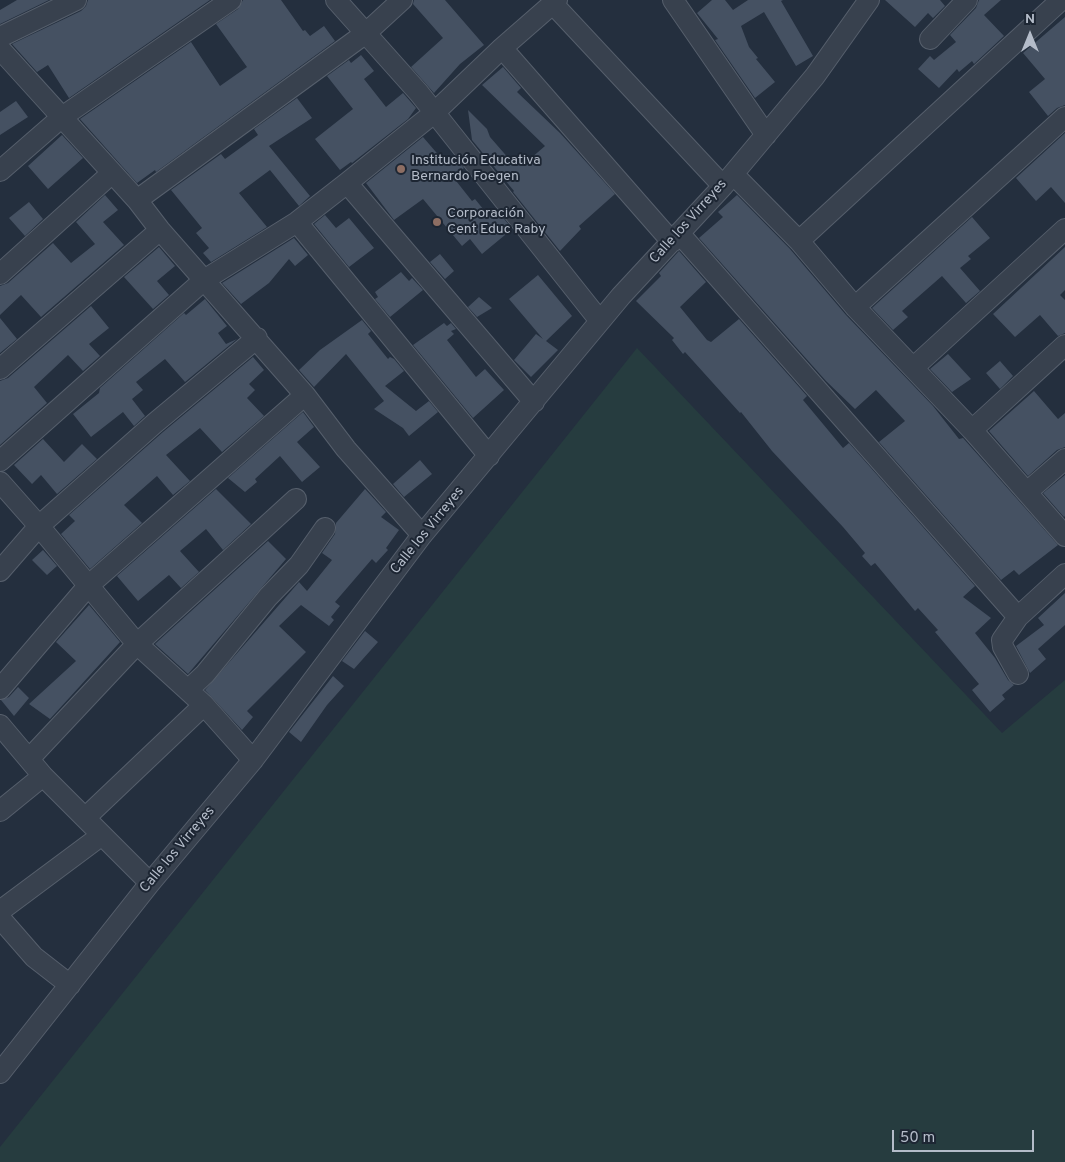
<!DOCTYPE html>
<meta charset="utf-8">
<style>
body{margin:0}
#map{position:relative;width:1065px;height:1162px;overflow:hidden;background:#242f3e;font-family:Overpass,sans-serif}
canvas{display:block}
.north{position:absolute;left:1005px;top:10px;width:50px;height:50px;-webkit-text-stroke:4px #1d2633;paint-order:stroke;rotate:0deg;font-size:14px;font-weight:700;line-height:20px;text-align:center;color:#b4bcc9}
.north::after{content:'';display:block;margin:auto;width:18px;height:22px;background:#b4bcc9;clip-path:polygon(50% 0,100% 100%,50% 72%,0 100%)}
.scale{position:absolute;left:892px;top:1130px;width:142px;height:22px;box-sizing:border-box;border:2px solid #b4bcc9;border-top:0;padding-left:6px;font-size:15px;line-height:18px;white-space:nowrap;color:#b4bcc9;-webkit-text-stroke:4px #1d2633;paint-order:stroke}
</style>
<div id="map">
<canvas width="1065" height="1162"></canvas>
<div class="north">N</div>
<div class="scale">50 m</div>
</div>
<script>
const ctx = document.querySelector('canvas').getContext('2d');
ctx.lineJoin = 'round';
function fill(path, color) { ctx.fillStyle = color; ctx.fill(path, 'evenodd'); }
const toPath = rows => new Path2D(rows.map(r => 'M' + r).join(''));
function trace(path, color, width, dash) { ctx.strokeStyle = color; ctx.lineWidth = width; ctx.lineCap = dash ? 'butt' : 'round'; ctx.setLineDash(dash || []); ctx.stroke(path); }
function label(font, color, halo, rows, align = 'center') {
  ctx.font = font + ' Overpass,sans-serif'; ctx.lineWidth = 4; ctx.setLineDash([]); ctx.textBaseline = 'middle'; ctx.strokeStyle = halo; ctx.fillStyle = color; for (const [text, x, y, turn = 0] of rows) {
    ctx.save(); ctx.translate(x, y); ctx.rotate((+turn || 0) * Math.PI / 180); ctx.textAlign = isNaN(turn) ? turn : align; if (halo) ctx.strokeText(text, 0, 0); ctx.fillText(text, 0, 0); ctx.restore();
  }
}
const green = toPath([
 [637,348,1002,733,1065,680,1065,1162,0,1162,0,1147]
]);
const building = toPath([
 [17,0,49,0,0,24,0,10],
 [88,0,210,0,69,98,48,65,37,72,12,44,81,11,86,6],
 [243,0,281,0,303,31,305,30,310,36,324,26,335,41,156,172,155,170,137,183,80,119,191,42,220,86,247,67,216,24,238,9],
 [414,0,445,0,484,45,460,64,434,93,411,67,443,38,413,4],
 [712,0,725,0,733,10,748,0,783,0,781,1,813,56,796,66,764,12,741,26,749,47,758,58,756,59,775,82,755,98,715,40,718,39,697,13],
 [885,0,940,0,945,6,933,18,928,13,915,27],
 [979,0,1001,0,984,15,1004,36,974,64,972,61,959,72,957,69,939,88,918,69,930,56,934,60,956,42,950,35,976,8],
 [1065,17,1065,105,1057,108,1048,116,1029,92,1045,79,1023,53],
 [361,55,374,71,364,79,386,107,403,93,416,108,408,119,352,163,351,162,340,170,315,139,353,109,327,76,349,60,351,63],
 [503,67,521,88,517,92,560,133,615,194,579,226,581,229,560,251,513,192,514,191,472,140,468,110,487,129,490,137,510,160,514,156,523,165,545,146,482,85],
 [297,98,312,118,269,146,310,196,299,206,270,170,239,193,267,227,211,262,203,253,209,248,196,233,202,228,171,190,221,154,225,159,258,135,254,129],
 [16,101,28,117,0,135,0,112],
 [1065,133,1065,203,1051,187,1036,201,1016,178],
 [62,135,83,158,48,189,28,166],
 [423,137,442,159,444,158,447,162,454,156,464,168,453,177,472,201,475,199,488,215,495,208,510,226,503,232,505,235,482,254,470,239,462,246,423,199,394,220,366,183],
 [105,195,118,210,103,222,124,245,41,317,21,295,0,315,0,286,8,283,53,243,71,263,95,244,76,222],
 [737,195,790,249,846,315,933,406,959,439,963,438,1058,545,1019,575,1014,570,1001,580,879,442,905,421,876,390,855,409,826,381,699,238,723,217,718,212],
 [29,202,43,219,25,236,9,218],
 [325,215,336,228,349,218,374,248,349,267,314,224],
 [972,217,990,238,968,256,971,259,960,268,980,291,966,303,942,276,902,311,908,317,893,330,872,308],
 [294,238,308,255,295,266,289,259,269,283,241,304,222,283],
 [159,247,175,266,157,281,169,295,153,309,124,277],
 [1065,247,1065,290,1060,295,1065,300,1065,333,1058,336,1040,315,1015,337,993,314],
 [679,251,706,282,680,307,707,340,711,342,739,319,807,396,803,400,843,448,849,443,975,586,963,597,991,618,975,633,995,658,1008,680,1014,685,1002,695,1005,699,990,712,972,690,979,684,935,632,938,630,918,608,915,611,875,563,871,566,862,556,865,553,843,527,772,451,741,412,740,413,685,352,683,354,672,340,674,338,636,301,661,276,659,273],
 [440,254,454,271,445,279,430,262],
 [401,272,409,281,412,278,423,290,390,317,375,299,378,297,375,292],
 [538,275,572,316,546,341,558,350,531,377,514,360,536,334,543,339,509,299],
 [479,297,492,308,477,317,468,307],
 [205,299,227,326,218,333,226,344,237,339,185,382,165,359,136,382,143,390,132,399,145,416,134,426,123,412,91,437,73,414,99,393,100,388,184,313,186,315],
 [91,306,109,328,89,344,100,356,83,371,68,355,34,387,47,403,0,445,0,381,8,378],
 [0,318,17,339,0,353],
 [362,320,371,331,368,334,388,359,390,357,394,359,404,371,385,386,416,411,429,401,438,412,409,436,403,428,374,409,384,401,346,354,314,387,299,370,320,350],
 [444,323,447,326,451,323,456,329,451,331,454,334,447,340,476,377,485,369,504,390,473,418,413,345],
 [948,354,971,379,952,392,930,369],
 [253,357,264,370,249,384,255,390,247,398,264,416,222,452,200,428,166,455,190,481,173,495,157,476,124,505,142,523,90,569,61,534,75,521,69,515,163,432],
 [1000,361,1013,376,1000,389,986,373],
 [1034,391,1058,419,1065,413,1065,447,1057,450,1028,476,989,431],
 [303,412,314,427,297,442,320,467,302,482,280,456,255,479,257,482,245,492,228,478],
 [43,439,64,462,82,444,97,459,57,494,41,475,32,484,14,465],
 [420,460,432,474,404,497,393,484],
 [1065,475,1065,516,1064,517,1043,493],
 [216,489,251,524,223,550,206,529,180,551,199,572,181,588,169,575,138,601,117,576],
 [365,489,386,512,381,517,399,530,386,548,388,550,376,563,372,559,335,602,340,606,331,617,334,620,329,626,301,605,279,626,306,652,247,711,253,717,242,730,205,690,299,582,307,591,332,560,322,553,335,534,336,523],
 [268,541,286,559,188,674,155,644],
 [43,550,57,566,47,575,32,560],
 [1065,593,1065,625,1038,649,1046,659,1030,673,1016,646,1044,625,1038,618],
 [89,605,120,642,50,719,29,704,76,661,56,642],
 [365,631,378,642,354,669,342,661],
 [333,676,344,686,327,705,301,742,289,732],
 [18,687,29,698,14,716,1,700,9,697]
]);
const minor = toPath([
 [336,0,419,93,600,321],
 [673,0,766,135],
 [553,4,723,186],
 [0,37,76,0],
 [930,39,967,0],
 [502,48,672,242],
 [0,49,137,200,160,230,305,395,346,449,422,535],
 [0,171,62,117,231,0],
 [733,174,799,241,855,307,972,430,1065,536],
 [347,183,534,402],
 [137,200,366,33,402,0],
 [297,222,489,456],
 [679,233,1018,617],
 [799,241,1061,0],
 [0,274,112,173],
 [855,307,1065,117],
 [914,367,1065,229],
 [0,369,160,230],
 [972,430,1065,345],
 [0,461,204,280,297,222,347,183,434,113,502,48,557,0],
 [0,482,39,526,137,644,204,705,253,760],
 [1027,492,1065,459],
 [0,571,39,526,155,423,257,338],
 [1018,674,1003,647,1002,640,1018,617,1065,574],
 [0,689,88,586,305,395],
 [188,690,205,674,268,597,299,565,325,528],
 [0,725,43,776,150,883],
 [29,759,137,644,296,499],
 [0,811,43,776],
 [85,818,204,705],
 [0,911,102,835],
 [0,918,34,957,70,985],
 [0,1073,150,883,253,760,422,535,621,296,723,186,815,76,869,0]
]);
const markers = [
 [401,169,5,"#8d6e63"],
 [437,222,5,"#8d6e63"]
];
const poiNames = [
 ["Institución Educativa",411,161],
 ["Bernardo Foegen",411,177],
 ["Corporación",447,214],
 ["Cent Educ Raby",447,230]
];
const streetNames = [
 ["Calle los Virreyes",689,222,-48],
 ["Calle los Virreyes",428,531,-51],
 ["Calle los Virreyes",178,850,-50]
];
fill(green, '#263c3f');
fill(building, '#455162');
trace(minor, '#565f6c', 22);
trace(minor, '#38414e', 20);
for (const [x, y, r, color] of markers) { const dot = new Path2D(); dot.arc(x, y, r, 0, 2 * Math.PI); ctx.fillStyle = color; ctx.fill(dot); trace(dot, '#1d2633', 2); }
label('14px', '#b4bcc9', '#1d2633', poiNames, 'left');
label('14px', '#b4bcc9', '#1d2633', streetNames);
</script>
